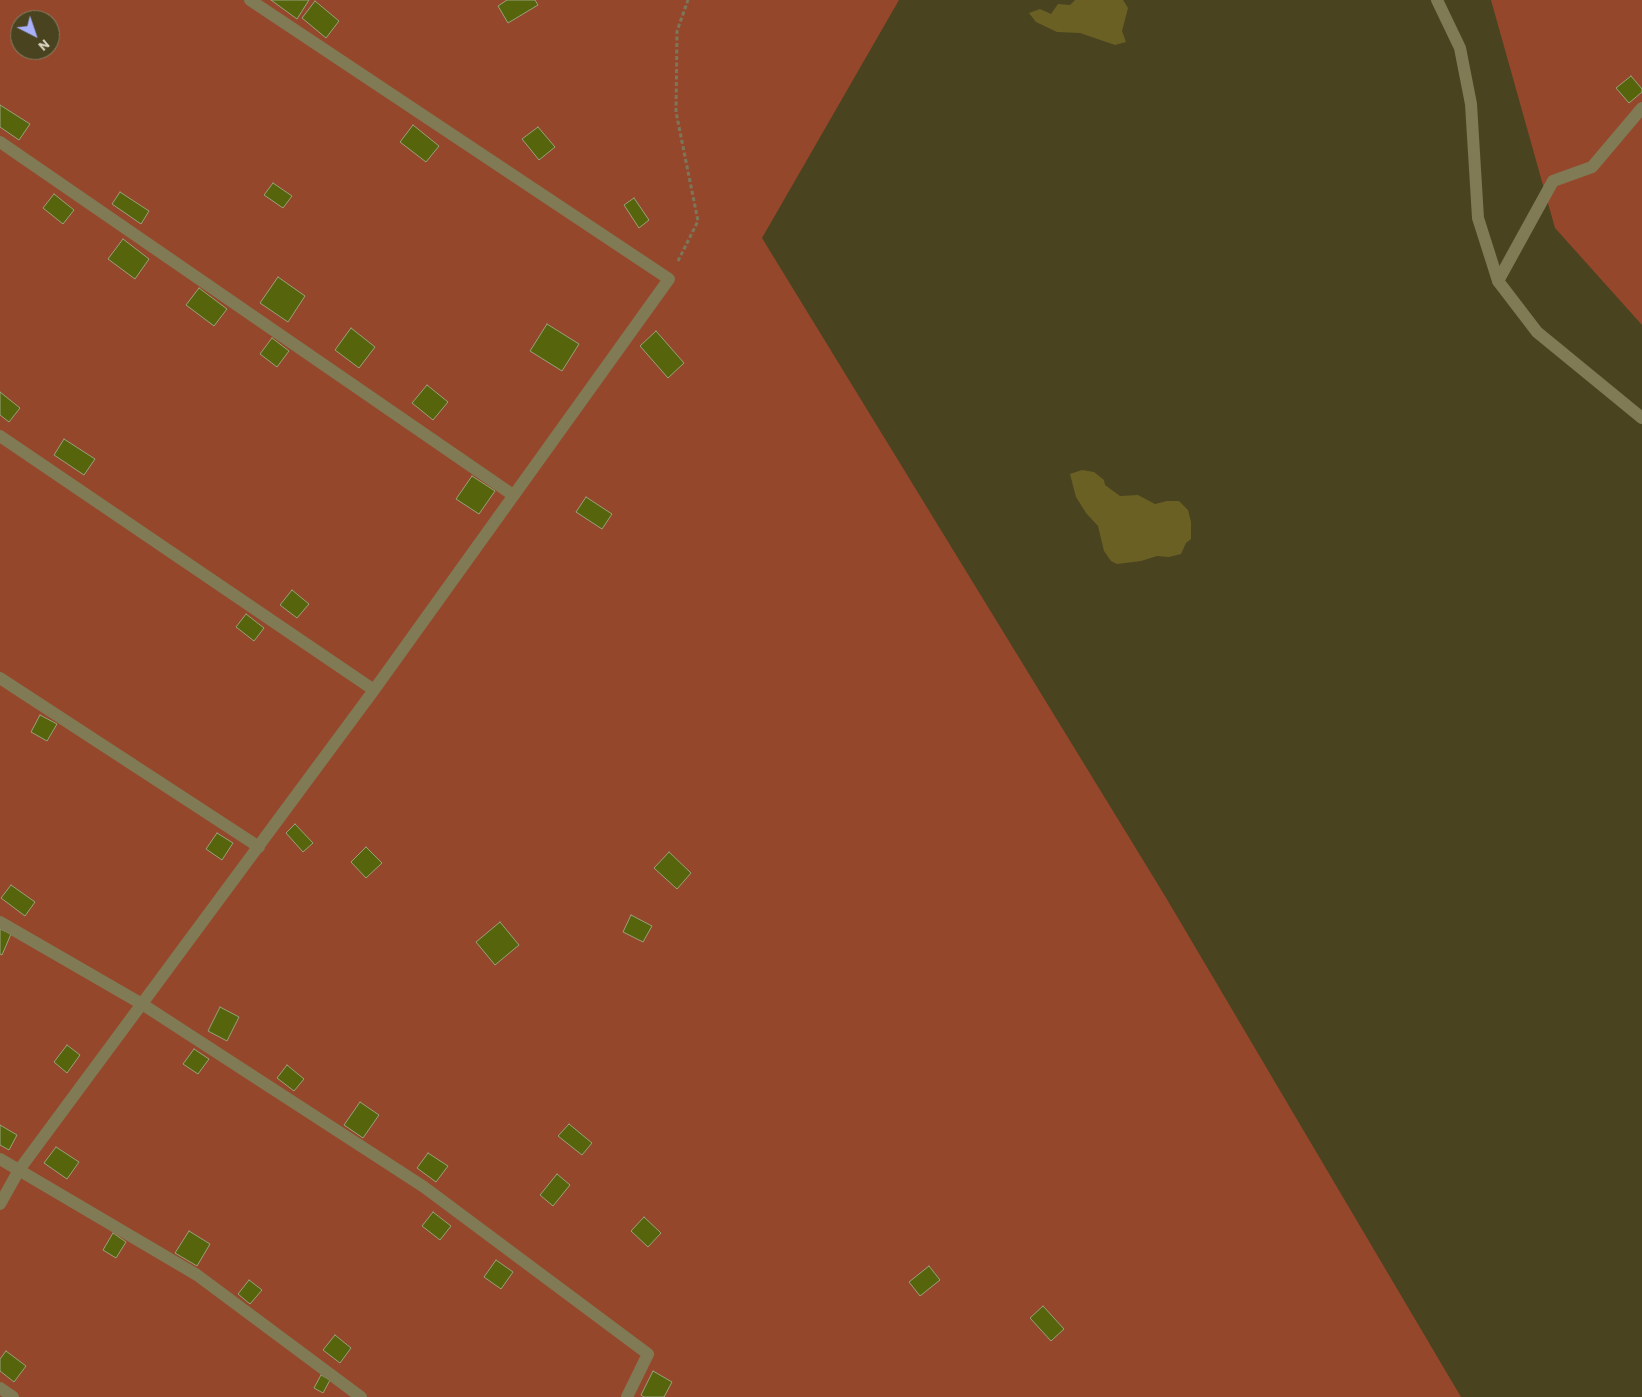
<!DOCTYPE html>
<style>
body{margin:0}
#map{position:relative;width:1642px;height:1397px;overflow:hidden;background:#494320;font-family:Barlow,sans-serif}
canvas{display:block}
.north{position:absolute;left:10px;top:10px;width:50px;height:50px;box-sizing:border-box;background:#494320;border:1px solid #847f62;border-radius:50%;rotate:139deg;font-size:14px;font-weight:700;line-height:20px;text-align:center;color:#dcd9c5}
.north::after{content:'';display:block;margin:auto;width:18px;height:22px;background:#a9b0fc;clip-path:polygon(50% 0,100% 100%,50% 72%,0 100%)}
</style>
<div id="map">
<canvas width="1642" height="1397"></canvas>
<div class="north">N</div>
</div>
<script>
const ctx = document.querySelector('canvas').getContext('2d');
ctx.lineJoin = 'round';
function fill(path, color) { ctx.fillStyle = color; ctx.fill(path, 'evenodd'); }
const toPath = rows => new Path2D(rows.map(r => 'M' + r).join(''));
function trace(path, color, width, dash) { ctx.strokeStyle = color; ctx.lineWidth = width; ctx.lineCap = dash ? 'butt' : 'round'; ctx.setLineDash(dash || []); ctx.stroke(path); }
const green = toPath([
 [0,0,899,0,762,238,1165,896,1461,1397,0,1397],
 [20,20,50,20,50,50,20,50],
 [1491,0,1642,0,1642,325,1555,228]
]);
const water = toPath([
 [1075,0,1123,0,1128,8,1122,31,1126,42,1115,45,1080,33,1057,32,1036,22,1029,13,1040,9,1051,14,1058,4,1070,5],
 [1082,470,1094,472,1104,480,1105,485,1120,496,1138,495,1155,504,1167,501,1179,501,1188,510,1191,522,1191,539,1186,543,1181,554,1169,557,1157,556,1141,561,1117,564,1111,561,1104,551,1098,526,1086,513,1076,497,1070,474]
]);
const building = toPath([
 [271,0,309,0,297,19,271,0],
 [507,0,535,0,538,5,508,23,498,6,507,0],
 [315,1,339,21,326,38,302,18,315,1],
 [1631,76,1642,89,1642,92,1629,103,1616,88,1631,76],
 [0,105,30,124,19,140,0,127,0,105],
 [413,125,439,146,426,162,400,142,413,125],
 [538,127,555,147,539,160,522,139,538,127],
 [273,183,292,196,283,208,264,195,273,183],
 [120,192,149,211,141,224,112,204,120,192],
 [54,194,74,210,63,224,43,208,54,194],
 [634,198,649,220,639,228,624,205,634,198],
 [123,239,149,259,135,279,108,259,123,239],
 [278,277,305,296,288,322,260,303,278,277],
 [199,288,227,309,214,326,186,305,199,288],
 [547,324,579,344,562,371,530,351,547,324],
 [351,328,375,347,359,368,335,350,351,328],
 [656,331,684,363,668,378,640,346,656,331],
 [272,338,289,351,277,367,260,354,272,338],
 [427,385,448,402,433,420,412,403,427,385],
 [0,392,20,408,9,422,0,415,0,392],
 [64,439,95,459,84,475,54,455,64,439],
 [472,476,495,491,479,514,456,499,472,476],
 [586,497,612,514,602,529,576,512,586,497],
 [292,590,309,604,297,618,280,605,292,590],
 [246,614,264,628,254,641,236,627,246,614],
 [40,715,57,724,47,741,31,732,40,715],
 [295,824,313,843,303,852,286,833,295,824],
 [217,833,233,843,222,860,206,849,217,833],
 [366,847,382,863,366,878,351,862,366,847],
 [669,852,691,873,677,889,654,868,669,852],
 [11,885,35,902,25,916,1,898,11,885],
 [631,915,652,926,643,942,623,932,631,915],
 [500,922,519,945,495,965,476,942,500,922],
 [0,929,11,934,2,955,0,954,0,929],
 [220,1007,239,1017,227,1041,208,1031,220,1007],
 [67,1045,80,1055,67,1073,54,1062,67,1045],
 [194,1049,209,1059,198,1074,183,1064,194,1049],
 [287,1065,304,1079,294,1091,277,1078,287,1065],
 [360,1102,379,1115,363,1138,344,1125,360,1102],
 [569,1124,592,1143,582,1155,558,1136,569,1124],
 [0,1125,17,1135,9,1150,0,1145,0,1125],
 [56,1147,79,1162,67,1179,44,1163,56,1147],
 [428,1153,448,1166,436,1182,417,1168,428,1153],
 [557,1174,570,1185,553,1206,540,1195,557,1174],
 [433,1212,451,1226,440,1240,422,1226,433,1212],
 [644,1217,661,1233,648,1247,631,1231,644,1217],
 [189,1231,210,1244,197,1266,175,1253,189,1231],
 [113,1233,126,1242,116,1258,103,1250,113,1233],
 [496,1260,513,1272,501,1289,484,1277,496,1260],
 [929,1266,940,1280,920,1296,909,1282,929,1266],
 [249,1280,262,1290,250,1304,238,1294,249,1280],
 [1043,1306,1064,1329,1051,1341,1030,1318,1043,1306],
 [335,1335,351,1348,340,1363,323,1350,335,1335],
 [6,1351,26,1366,14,1382,0,1371,0,1359,6,1351],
 [653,1371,672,1382,664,1397,644,1397,641,1395,653,1371],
 [321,1375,330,1380,323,1393,314,1388,321,1375]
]);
const path = toPath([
 [678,261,698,221,676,112,677,31,688,0]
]);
const lane = toPath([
 [0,142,513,495],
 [1498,281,1553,181,1592,167,1642,108],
 [0,436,374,690],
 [0,678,259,847],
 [0,922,142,1004,424,1187,648,1354,627,1397],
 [0,1159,197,1275,361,1397],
 [0,1204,19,1170,374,690,669,279,250,0],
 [0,1388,13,1397]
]);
const street = toPath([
 [1437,0,1460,48,1471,104,1478,218,1498,281,1537,332,1642,418]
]);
fill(green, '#95472b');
fill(water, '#6b6024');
fill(building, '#56650b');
trace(building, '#97a17c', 1);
trace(path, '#7c775a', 3, [4, 2.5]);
trace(lane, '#807a55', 12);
trace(street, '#807a55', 12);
</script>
